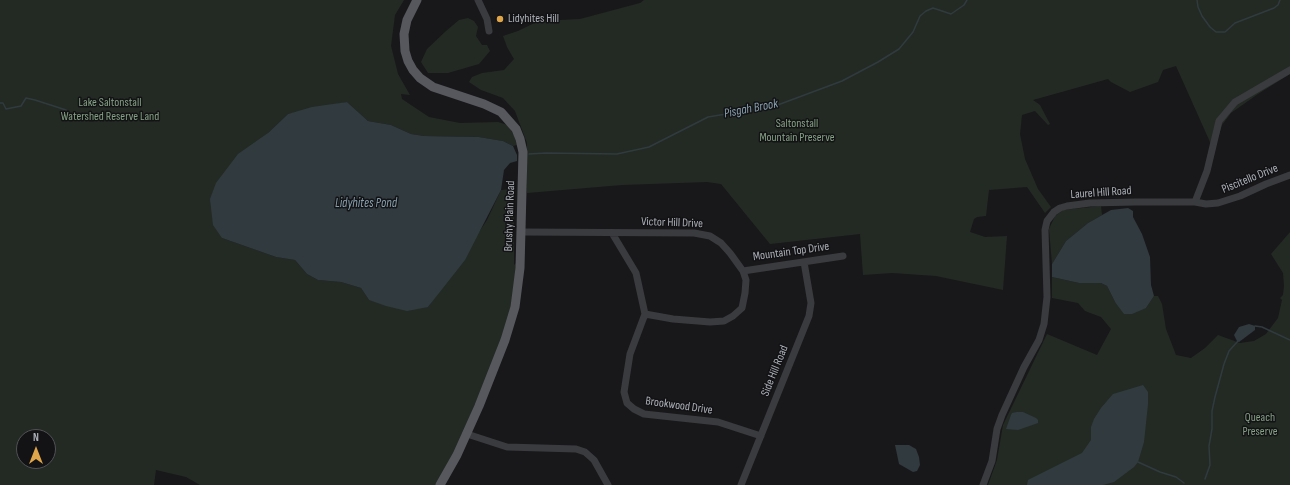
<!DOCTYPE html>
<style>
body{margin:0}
#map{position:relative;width:1290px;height:485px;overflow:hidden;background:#18181a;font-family:"Sofia Sans Condensed",sans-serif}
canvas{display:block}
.north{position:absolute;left:16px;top:429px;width:40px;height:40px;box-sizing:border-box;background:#131315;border:1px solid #505256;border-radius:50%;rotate:0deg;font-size:11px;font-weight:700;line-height:16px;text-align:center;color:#acb0b8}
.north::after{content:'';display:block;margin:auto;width:14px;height:18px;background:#dfa54b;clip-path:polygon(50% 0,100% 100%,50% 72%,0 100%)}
</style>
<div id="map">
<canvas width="1290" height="485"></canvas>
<div class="north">N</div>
</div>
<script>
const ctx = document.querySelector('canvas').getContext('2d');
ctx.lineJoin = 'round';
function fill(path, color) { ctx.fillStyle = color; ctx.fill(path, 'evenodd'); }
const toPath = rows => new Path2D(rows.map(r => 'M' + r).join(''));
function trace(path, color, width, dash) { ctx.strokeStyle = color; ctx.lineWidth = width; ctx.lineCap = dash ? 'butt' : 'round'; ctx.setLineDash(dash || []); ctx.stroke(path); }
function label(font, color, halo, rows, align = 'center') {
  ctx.font = font + ' "Sofia Sans Condensed",sans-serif'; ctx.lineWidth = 3; ctx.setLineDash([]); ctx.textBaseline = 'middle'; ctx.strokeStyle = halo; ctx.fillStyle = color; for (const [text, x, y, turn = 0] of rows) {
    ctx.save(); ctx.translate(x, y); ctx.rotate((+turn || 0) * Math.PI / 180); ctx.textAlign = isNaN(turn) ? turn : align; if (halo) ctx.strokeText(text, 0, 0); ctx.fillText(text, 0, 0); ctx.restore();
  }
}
const green = toPath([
 [0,0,404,0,395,15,391,46,398,74,410,95,401,94,402,99,429,117,460,123,498,122,508,125,514,135,517,145,513,146,503,141,479,137,424,136,411,134,391,125,368,121,347,102,288,114,268,133,222,238,276,257,295,260,307,274,318,280,341,282,361,288,369,300,428,307,444,285,487,220,501,190,512,189,514,203,514,265,517,262,511,309,501,341,453,458,436,485,200,485,186,477,156,470,154,485,0,485],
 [24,437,48,437,48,461,24,461],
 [644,0,1290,0,1290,74,1258,94,1231,113,1222,125,1214,151,1176,66,1163,70,1158,82,1130,92,1111,82,1108,79,1033,100,1040,105,1050,124,1048,125,1035,111,1022,115,1020,134,1025,159,1038,189,1051,207,1045,213,1027,187,989,190,986,216,977,217,974,219,970,232,985,237,1007,236,1003,290,936,276,892,273,863,275,860,234,770,244,721,184,707,182,622,185,527,193,527,143,515,111,503,98,481,90,469,82,472,77,482,73,504,70,514,59,507,47,503,36,518,31,553,14,560,20,580,19,640,3],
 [468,18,474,21,478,27,476,36,482,45,487,45,490,51,479,64,448,73,428,73,421,62,427,49,446,31,459,20],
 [1101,206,1102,215,1088,223,1066,241,1052,264,1049,229,1055,216,1063,210],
 [1290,232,1290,485,988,485,997,460,1003,425,1047,334,1097,355,1111,329,1101,317,1085,311,1078,303,1052,298,1052,277,1079,283,1101,283,1107,286,1115,302,1146,308,1154,296,1158,296,1162,304,1166,329,1176,355,1191,358,1205,348,1218,335,1240,343,1254,341,1266,334,1278,318,1282,300,1280,298,1283,295,1284,286,1283,273,1271,254]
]);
const water = toPath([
 [347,102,368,121,391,125,411,134,424,136,479,137,503,141,513,146,517,155,517,161,510,163,504,170,501,190,465,260,428,307,407,311,386,306,369,300,361,288,341,282,318,280,307,274,295,260,276,257,222,238,213,225,210,199,216,183,238,154,268,133,288,114,312,107],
 [1128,208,1133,211,1133,217,1142,234,1150,257,1151,285,1154,296,1146,308,1132,314,1124,314,1115,302,1107,286,1101,283,1079,283,1052,277,1052,264,1066,241,1088,223,1111,210],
 [1249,324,1255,326,1255,330,1239,342,1237,341,1234,335,1239,327],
 [1143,385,1148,392,1148,404,1144,442,1138,462,1134,467,1114,482,1103,485,1027,485,1028,480,1082,453,1091,440,1091,427,1094,419,1101,408,1113,394],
 [1017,412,1023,412,1036,418,1038,420,1038,423,1018,430,1006,429,1011,415,1012,413],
 [895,445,909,445,916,449,919,457,920,465,917,471,913,472,899,464]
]);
const stream = toPath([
 [1197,0,1198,7,1202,16,1210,27,1216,32,1225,32,1235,23,1274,8,1278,5,1280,0],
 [0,103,3,103,6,109,21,106,26,98,35,100,66,110],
 [529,154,546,153,617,154,649,147,708,117,775,106,842,81,878,62,899,49,913,32,920,16,926,11,933,8,951,14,964,5,967,0],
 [1255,326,1262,327,1290,340],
 [1138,462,1160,472,1176,477,1184,483],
 [1205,479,1210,465,1209,446,1212,429,1212,411,1215,397,1224,364,1229,351,1238,341]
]);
const minor = toPath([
 [478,0,487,19,489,31],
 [1195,202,1207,171,1219,121,1235,102,1290,70],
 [522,232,694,233,710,236,721,243,730,253,743,271,746,280,745,293,742,308,733,316,724,321,710,322,673,319,645,314],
 [612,233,636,273,645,314,630,354,624,392,627,403,634,409,644,414,718,422,761,436],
 [743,271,843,256],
 [467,434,507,447,576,449,585,452,594,460,608,485],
 [741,485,809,316,811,303,804,262],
 [983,485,992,461,997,429,1002,415,1024,367,1039,340,1044,324,1047,297,1045,230,1047,221,1054,212,1060,208,1067,206,1090,203,1135,202,1195,202,1206,204,1218,203,1240,196,1266,184,1290,175]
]);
const major = toPath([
 [417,0,407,20,404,34,405,51,408,61,413,70,420,78,433,87,484,104,501,112,516,129,520,139,523,152,520,268,515,307,505,340,479,406,457,455,440,485]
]);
const markers = [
 [500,19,4,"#dfa54b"]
];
const poiNames = [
 ["Lidyhites Hill",508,19]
];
const parkNames = [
 ["Lake Saltonstall",110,103],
 ["Watershed Reserve Land",110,117],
 ["Saltonstall",797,124],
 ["Mountain Preserve",797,138],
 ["Queach",1260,418],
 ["Preserve",1260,432]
];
const streetNames = [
 ["Piscitello Drive",1250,179,-22],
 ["Laurel Hill Road",1101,193,-4],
 ["Brushy Plain Road",510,216,-88],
 ["Victor Hill Drive",672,223,2],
 ["Mountain Top Drive",791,252,-8],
 ["Side Hill Road",775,371,-68],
 ["Brookwood Drive",679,406,8]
];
const waterNames = [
 ["Pisgah Brook",751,109,-11],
 ["Lidyhites Pond",366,204]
];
fill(green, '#232a23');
fill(water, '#313a3f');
trace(stream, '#313a3f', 1.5);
trace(minor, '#3a3b3f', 7);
trace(major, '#56585d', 9);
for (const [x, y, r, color] of markers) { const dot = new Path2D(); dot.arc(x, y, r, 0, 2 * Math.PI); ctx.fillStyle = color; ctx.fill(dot); trace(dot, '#131315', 1.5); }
label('12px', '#acb0b8', '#131315', poiNames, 'left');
label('12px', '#85a185', '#131315', parkNames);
label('12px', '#acb0b8', '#131315', streetNames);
label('italic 13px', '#879faf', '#131315', waterNames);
</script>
